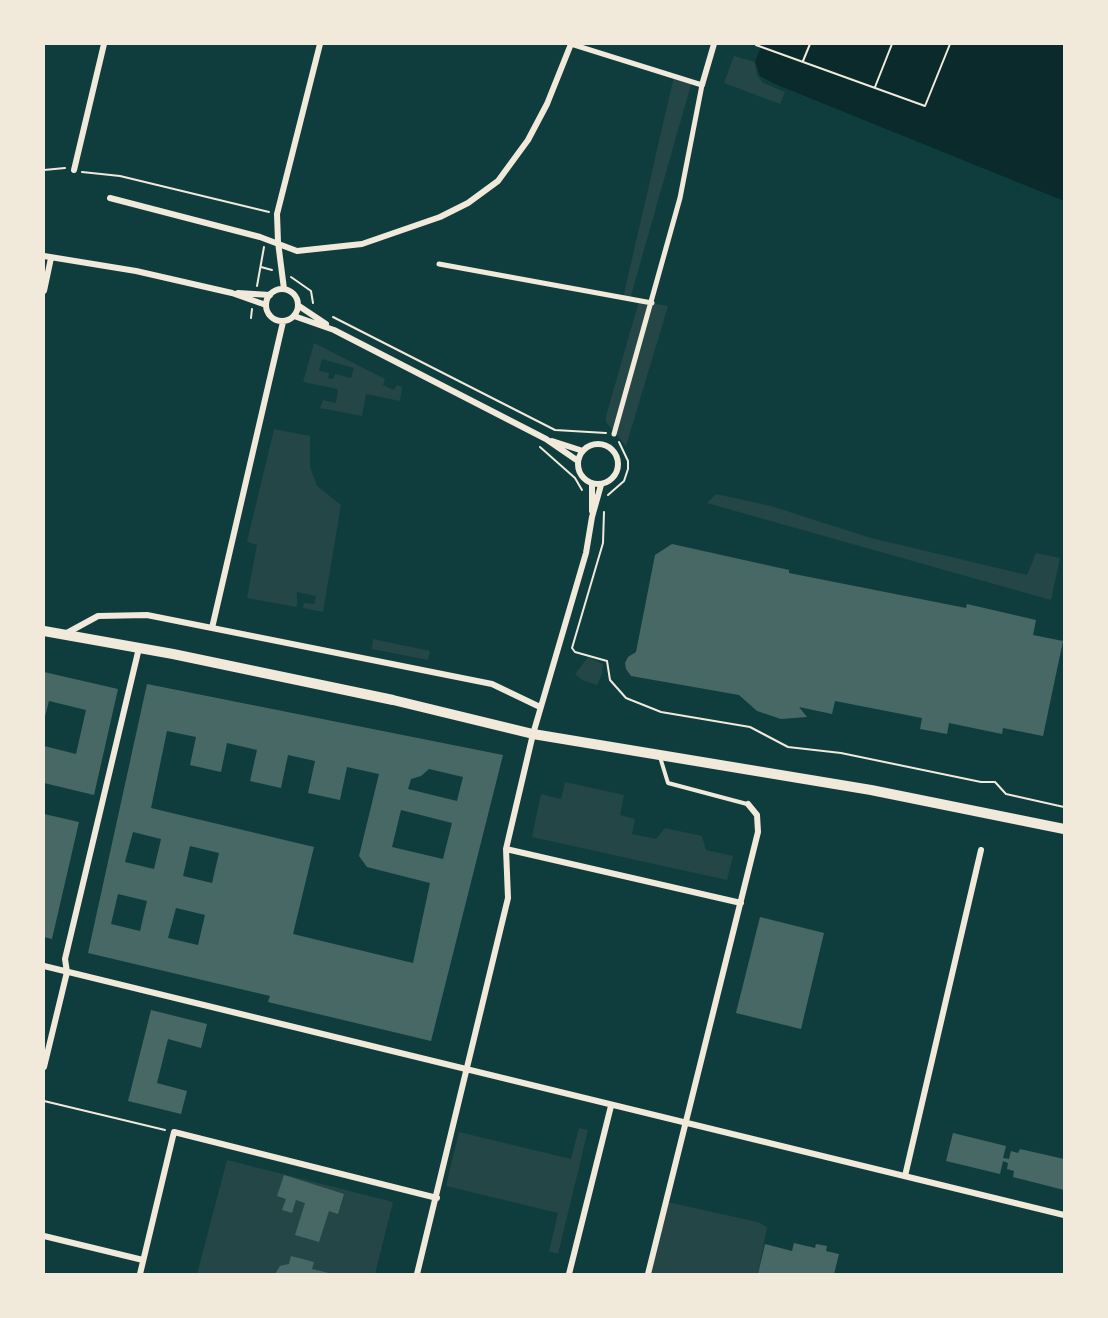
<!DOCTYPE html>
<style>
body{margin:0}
#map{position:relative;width:1108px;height:1318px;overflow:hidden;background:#0f3d3e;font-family:"IBM Plex Sans",sans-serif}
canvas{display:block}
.frame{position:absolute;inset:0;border:45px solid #f1e9da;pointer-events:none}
</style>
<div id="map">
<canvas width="1108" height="1318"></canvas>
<div class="frame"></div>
</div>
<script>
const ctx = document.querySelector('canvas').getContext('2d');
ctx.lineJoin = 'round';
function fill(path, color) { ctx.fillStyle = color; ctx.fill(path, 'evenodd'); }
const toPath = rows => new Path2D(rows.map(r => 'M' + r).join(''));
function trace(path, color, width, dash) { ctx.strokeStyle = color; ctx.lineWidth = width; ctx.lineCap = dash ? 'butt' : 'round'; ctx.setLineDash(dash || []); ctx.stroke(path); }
const green = toPath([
 [734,56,755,62,757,75,763,83,785,92,780,104,724,83],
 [674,76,692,81,630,299,623,298],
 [639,301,668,306,626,446,606,422,606,416],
 [314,343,385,379,383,385,394,390,397,385,402,387,400,401,366,394,362,416,320,408,323,400,336,403,338,389,303,382],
 [322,359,354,368,351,378,335,374,333,379,328,378,329,373,319,371],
 [274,429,310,436,310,467,317,486,341,505,323,612,303,608,304,603,314,604,316,596,297,592,297,607,247,598,257,545,247,542],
 [716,494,771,506,871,538,1027,575,1036,553,1060,558,1051,600,707,503],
 [373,639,430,651,428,660,372,649],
 [588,657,603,664,602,674,597,685,582,680,575,674],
 [565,782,624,795,620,815,635,819,632,834,656,839,665,828,702,836,706,850,733,856,727,880,532,837,541,794,561,799],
 [579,1128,588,1130,558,1254,549,1251,558,1213,446,1186,459,1132,571,1159],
 [227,1160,393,1202,375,1274,197,1274],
 [667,1202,758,1222,767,1227,758,1274,648,1274]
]);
const water = toPath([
 [762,44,1064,44,1064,201,775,84,760,76,755,62]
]);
const building = toPath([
 [672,544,789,570,789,573,966,608,967,604,1036,620,1033,635,1063,641,1043,736,1003,728,1002,734,949,723,947,734,920,729,922,718,835,701,832,714,799,707,807,717,781,719,757,711,739,695,631,676,626,669,625,663,628,657,636,652,655,555],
 [44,672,118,689,94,795,44,783,44,746,76,754,86,710,49,701,44,720],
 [147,684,503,755,431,1041,268,1002,270,996,88,953],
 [167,731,196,737,190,765,221,772,227,743,257,750,250,781,281,788,288,755,315,761,308,793,340,800,347,767,379,774,359,856,367,867,430,883,413,963,293,934,314,847,151,808],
 [429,769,463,777,457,801,408,789,411,779,421,776],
 [401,810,452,823,443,859,392,847],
 [133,832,161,839,154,869,125,862],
 [190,846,219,853,212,883,183,876],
 [118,894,147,901,140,931,111,924],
 [176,908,205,915,198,945,168,938],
 [44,814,79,822,52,939,44,937],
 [760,917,824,933,801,1029,736,1013],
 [151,1010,207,1024,201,1048,168,1039,157,1083,187,1091,181,1114,128,1101],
 [953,1133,1006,1146,1003,1158,1009,1159,1011,1151,1018,1153,1020,1149,1064,1159,1064,1190,1013,1177,1014,1171,1007,1169,1008,1163,1003,1161,1000,1174,946,1161],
 [284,1175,344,1194,338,1214,329,1211,319,1242,295,1235,305,1203,296,1200,292,1213,282,1210,286,1199,277,1196],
 [794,1243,815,1248,816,1244,827,1246,826,1251,839,1254,834,1274,758,1274,765,1244,792,1251],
 [291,1256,314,1262,312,1269,333,1274,275,1274,280,1266,289,1264]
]);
const path = toPath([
 [756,45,925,106,950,44],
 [803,61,810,44],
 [875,87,892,44],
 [44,170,65,168],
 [82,172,120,176,269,212],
 [261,267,272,270],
 [291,277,311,291,313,303],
 [257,286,264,247],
 [333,317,555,430,606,433],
 [251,318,252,309],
 [540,447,575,478,582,490],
 [608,495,624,481,628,469,628,461,619,442],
 [604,512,603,543,572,648,575,652,607,661,610,680,626,698,661,712,750,727,788,747,841,753,981,782,995,782,1006,794,1064,807],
 [44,1101,165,1130]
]);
const service = toPath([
 [660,757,668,783,747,804]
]);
const pedestrian = toPath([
 [571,44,702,85,680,198,614,434],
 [439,264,652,303]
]);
const minor = toPath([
 [702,85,714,44],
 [74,170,104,44],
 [110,198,260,237,297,251,362,244,440,217,468,203,498,181,528,140,547,104,571,44],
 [44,256,136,271,232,293,266,305],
 '266 305a16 16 0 1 1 32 0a16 16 0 1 1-32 0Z',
 [284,289,278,242,277,214,320,44],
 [44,291,51,258],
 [238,293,270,295],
 [299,306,326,324],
 [294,316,334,330,546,439,578,461],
 [552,441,583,451],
 '578 464a20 20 0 1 1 40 0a20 20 0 1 1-40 0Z',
 [592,484,592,511],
 [212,628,283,322],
 [65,634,98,616,147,615,492,684,540,707],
 [506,849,741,903],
 [44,966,1064,1215],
 [44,1067,67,972,65,959,139,648],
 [905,1176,981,850],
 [44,1236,143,1260],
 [140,1274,174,1132,437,1198],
 [417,1274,508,898,506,849,533,734,586,553,592,517,601,485],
 [569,1274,611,1106],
 [648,1274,758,832,757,815,748,804]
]);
const primary = toPath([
 [44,631,173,654,393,700,533,734,871,790,1064,829]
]);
fill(green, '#244646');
fill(water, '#0a2a2b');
fill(building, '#486865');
trace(path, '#f1e9da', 2);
trace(service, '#f1e9da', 4);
trace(pedestrian, '#f1e9da', 5);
trace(minor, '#f1e9da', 6);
trace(primary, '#f1e9da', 10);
</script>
